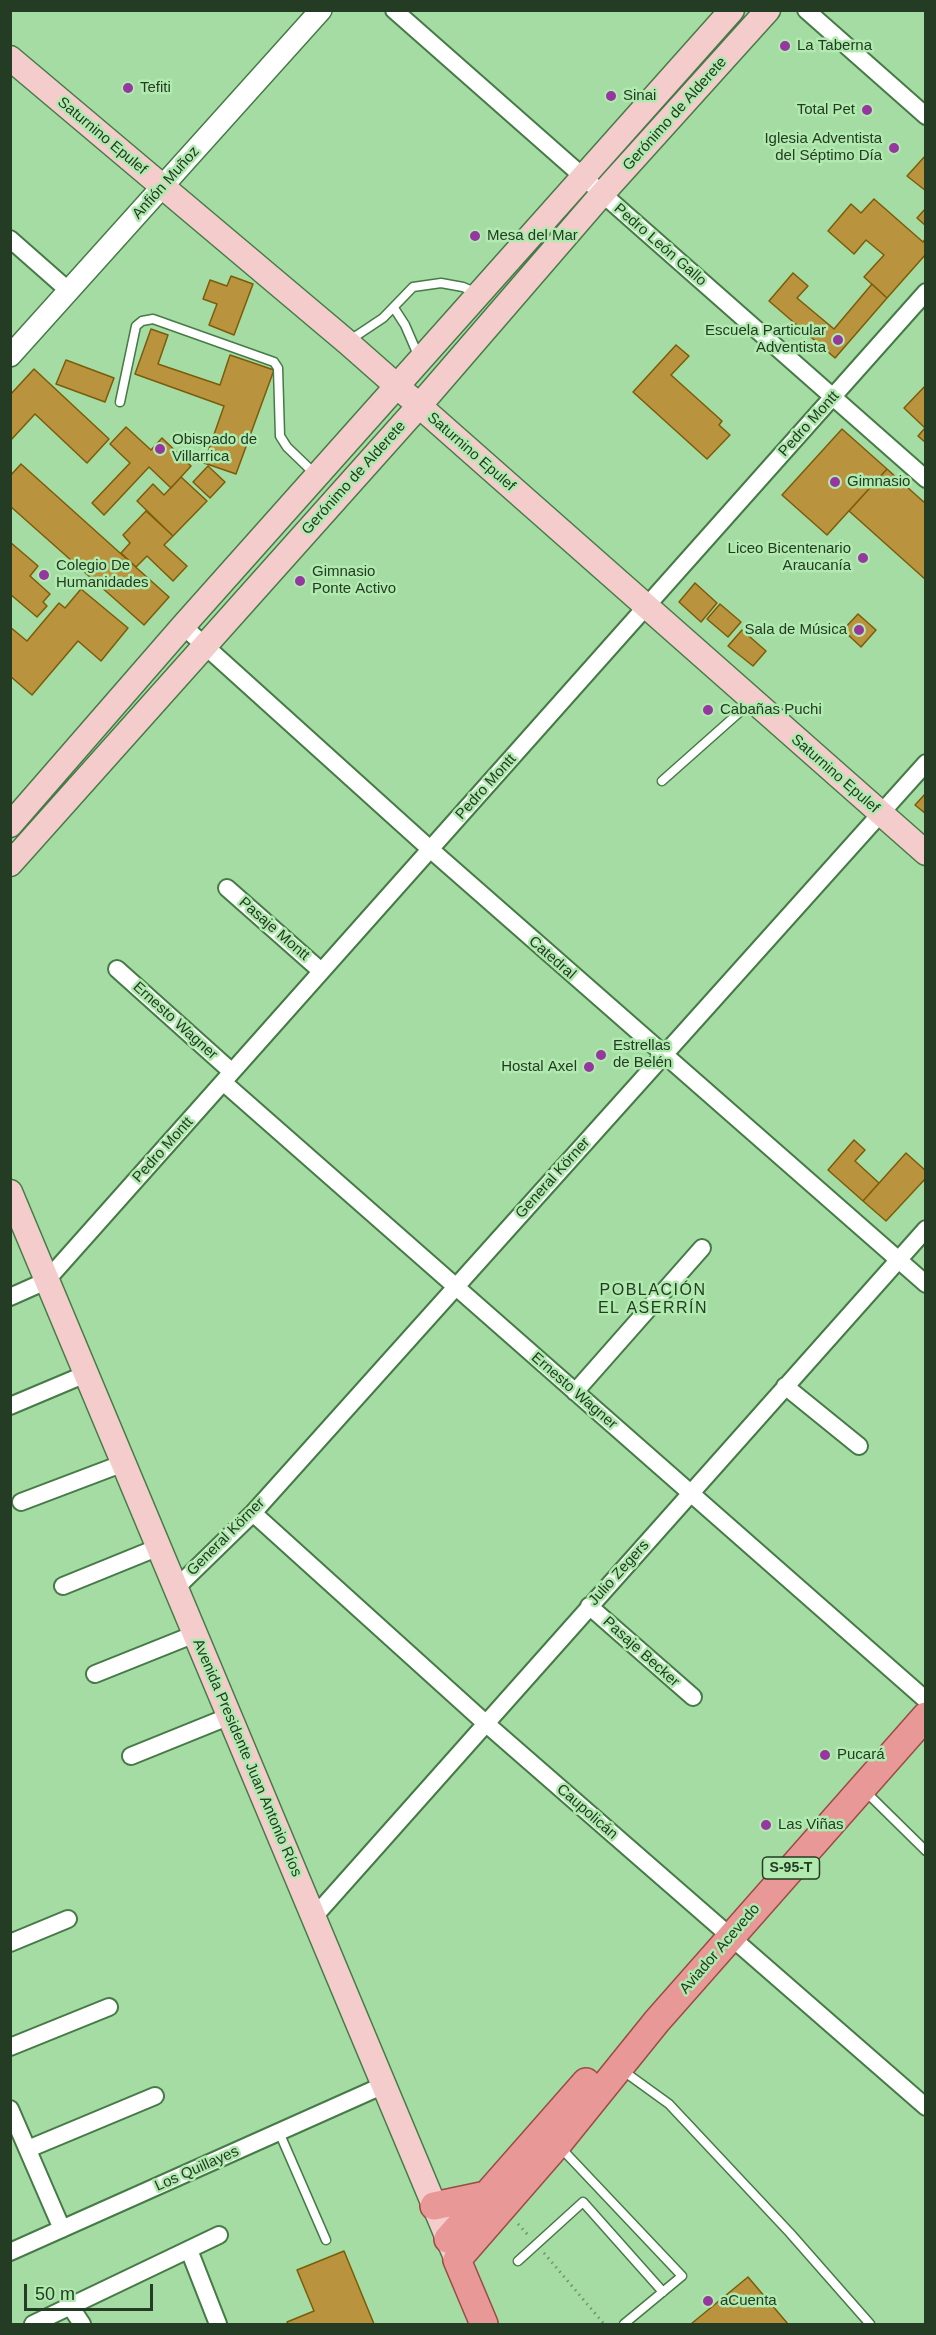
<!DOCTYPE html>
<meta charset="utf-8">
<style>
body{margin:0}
#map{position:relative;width:936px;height:2335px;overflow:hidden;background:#a4dca3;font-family:Arial,sans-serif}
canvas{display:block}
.frame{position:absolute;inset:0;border:12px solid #243b24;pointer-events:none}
.scale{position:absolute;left:24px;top:2284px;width:129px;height:27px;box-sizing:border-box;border:3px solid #243b24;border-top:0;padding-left:8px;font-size:18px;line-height:21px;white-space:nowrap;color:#243b24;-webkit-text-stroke:4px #b1eaaf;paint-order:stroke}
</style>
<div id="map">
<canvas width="936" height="2335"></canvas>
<div class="frame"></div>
<div class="scale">50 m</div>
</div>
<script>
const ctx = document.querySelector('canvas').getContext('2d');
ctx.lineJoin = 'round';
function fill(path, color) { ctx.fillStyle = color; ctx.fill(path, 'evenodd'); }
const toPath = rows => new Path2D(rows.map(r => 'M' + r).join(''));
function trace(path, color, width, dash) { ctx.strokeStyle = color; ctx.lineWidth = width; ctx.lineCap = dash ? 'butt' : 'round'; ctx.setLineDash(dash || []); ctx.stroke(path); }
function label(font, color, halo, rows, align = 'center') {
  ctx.font = font + ' Arial,sans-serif'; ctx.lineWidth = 5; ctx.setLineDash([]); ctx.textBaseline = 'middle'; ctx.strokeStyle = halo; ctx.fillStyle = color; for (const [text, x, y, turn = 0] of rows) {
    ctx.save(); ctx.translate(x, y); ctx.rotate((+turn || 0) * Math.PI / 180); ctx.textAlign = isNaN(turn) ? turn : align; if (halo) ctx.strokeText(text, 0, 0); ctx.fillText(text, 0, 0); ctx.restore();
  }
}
const building = toPath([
 [926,155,926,191,907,176,926,155],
 [874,199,923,242,926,238,926,254,887,298,864,277,884,255,866,240,854,254,828,231,851,204,861,213,874,199],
 [926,208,926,226,917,218,926,208],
 [793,273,808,286,797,298,834,329,872,284,887,298,835,358,769,301,793,273],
 [231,276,253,284,234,335,209,325,217,304,203,299,210,280,227,286,231,276],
 [151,329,168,335,158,364,220,385,230,355,274,370,236,474,204,463,224,406,135,374,151,329],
 [676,345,689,356,671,375,722,421,719,425,730,435,707,459,633,392,676,345],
 [66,360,114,378,105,402,56,384,66,360],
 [34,369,109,439,87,463,35,414,10,441,10,395,34,369],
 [926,385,926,428,925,428,904,408,926,385],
 [126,427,151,450,162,438,191,466,171,488,149,467,104,515,92,503,130,463,110,444,126,427],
 [925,428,926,428,926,443,918,436,925,428],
 [842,429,887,469,827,535,782,495,842,429],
 [21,464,169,597,144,625,10,506,10,476,21,464],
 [208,466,225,482,210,498,193,482,208,466],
 [887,469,926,504,926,580,849,511,887,469],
 [181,477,207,501,173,536,137,501,153,484,164,495,181,477],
 [146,511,173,536,164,545,187,566,173,581,147,556,136,567,121,553,130,543,123,535,146,511],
 [10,542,38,566,30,576,50,594,43,602,47,606,37,617,10,594,10,542],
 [695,583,717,603,701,622,679,602,695,583],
 [81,589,128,628,101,661,78,641,32,695,10,676,10,627,27,641,59,603,65,608,81,589],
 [720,604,741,622,728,637,707,619,720,604],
 [858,614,876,630,861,647,843,630,858,614],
 [742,630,766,651,753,666,728,646,742,630],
 [926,793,926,814,915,805,926,793],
 [854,1140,865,1150,855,1161,879,1183,863,1201,828,1170,854,1140],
 [906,1153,926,1171,926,1178,886,1221,863,1201,906,1153],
 [344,2251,374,2324,288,2324,287,2322,314,2311,297,2270,344,2251],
 [748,2277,788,2324,691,2324,748,2277]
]);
const path = toPath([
 [518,2224,528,2235],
 [544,2253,604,2324]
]);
const service = toPath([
 [394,308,405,325,418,355],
 [350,340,383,318,413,287,441,283,463,287,477,293],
 [120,402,136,326,142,321,153,319,274,362,278,368,280,436,287,447,315,474],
 [662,781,751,702],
 [864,1790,926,1851],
 [622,2070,669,2104,790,2233,870,2324],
 [279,2132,326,2240],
 [559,2146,682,2276,624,2324],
 [518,2261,583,2202,663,2292]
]);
const minor = toPath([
 [394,10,926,479],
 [806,10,926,116],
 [10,239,69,291],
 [183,626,430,849,926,1284],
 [227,888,321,971],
 [117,969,232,1072],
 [223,1082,926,1700],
 [10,1297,46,1281,926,292],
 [785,1386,859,1446],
 [575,1392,702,1248],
 [10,1406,86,1374],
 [21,1502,124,1463],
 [253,1513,482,1720,926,2107],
 [63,1586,159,1547],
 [176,1588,253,1513,926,763],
 [589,1606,693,1697],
 [95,1674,195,1634],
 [131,1756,230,1716],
 [313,1918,926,1229],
 [10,1943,68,1919],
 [10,2047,109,2007],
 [10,2109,62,2229],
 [28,2149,155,2096],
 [189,2250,218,2324],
 [10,2252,384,2085],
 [70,2306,82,2324],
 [33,2324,219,2235]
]);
const tertiary = toPath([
 [10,356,321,10]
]);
const secondary = toPath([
 [10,58,347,342,926,853],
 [10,825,183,626,732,10],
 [10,864,419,406,602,194,768,10],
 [10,1192,455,2255]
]);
const primary = toPath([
 [434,2206,486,2195],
 [448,2239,586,2082],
 [484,2324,457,2260,557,2145,657,2021,926,1716]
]);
const markers = [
 [785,46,6,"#96379f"],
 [128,88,6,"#96379f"],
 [611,96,6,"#96379f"],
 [867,110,6,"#96379f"],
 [894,148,6,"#96379f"],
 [475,236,6,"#96379f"],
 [838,340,6,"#96379f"],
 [160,449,6,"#96379f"],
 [835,482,6,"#96379f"],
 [863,558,6,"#96379f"],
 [44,575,6,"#96379f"],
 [300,581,6,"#96379f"],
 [859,630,6,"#96379f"],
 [708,710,6,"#96379f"],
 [601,1055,6,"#96379f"],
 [589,1067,6,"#96379f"],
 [825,1755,6,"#96379f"],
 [766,1825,6,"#96379f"],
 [708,2301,6,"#96379f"]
];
const shields = [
 [791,1868,57]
];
const shieldNames = [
 ["S-95-T",791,1868]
];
const poiNames = [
 ["La Taberna",797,46],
 ["Tefiti",140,88],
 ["Sinai",623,96],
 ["Total Pet",855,110,"right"],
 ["Iglesia Adventista",882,139,"right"],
 ["del Séptimo Día",882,156,"right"],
 ["Mesa del Mar",487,236],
 ["Escuela Particular",826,331,"right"],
 ["Adventista",826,348,"right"],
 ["Obispado de",172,440],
 ["Villarrica",172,457],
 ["Gimnasio",847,482],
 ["Liceo Bicentenario",851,549,"right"],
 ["Araucanía",851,566,"right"],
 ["Colegio De",56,566],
 ["Humanidades",56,583],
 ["Gimnasio",312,572],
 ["Ponte Activo",312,589],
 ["Sala de Música",847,630,"right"],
 ["Cabañas Puchi",720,710],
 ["Estrellas",613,1046],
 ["de Belén",613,1063],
 ["Hostal Axel",577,1067,"right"],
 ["Pucará",837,1755],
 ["Las Viñas",778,1825],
 ["aCuenta",720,2301]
];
const streetNames = [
 ["Gerónimo de Alderete",675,114,-48],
 ["Saturnino Epulef",102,136,40],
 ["Anfión Muñoz",166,183,-48],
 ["Pedro León Gallo",660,245,41],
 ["Pedro Montt",809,424,-48],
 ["Saturnino Epulef",471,452,41],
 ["Gerónimo de Alderete",354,478,-48],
 ["Saturnino Epulef",835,774,41],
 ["Pedro Montt",486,787,-48],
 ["Pasaje Montt",274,929,41],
 ["Catedral",552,958,41],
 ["Ernesto Wagner",175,1021,42],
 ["Pedro Montt",163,1150,-48],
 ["General Körner",553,1178,-48],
 ["Ernesto Wagner",574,1391,41],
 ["General Körner",226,1537,-45],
 ["Julio Zegers",619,1573,-48],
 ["Pasaje Becker",641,1652,42],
 ["Avenida Presidente Juan Antonio Ríos",247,1758,67],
 ["Caupolicán",587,1812,41],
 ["Aviador Acevedo",720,1949,-49],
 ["Los Quillayes",197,2169,-24]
];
const neighbourhoodNames = [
 ["POBLACIÓN",653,1291],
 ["EL ASERRÍN",653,1309]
];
fill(building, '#ba933e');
trace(building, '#7b5c09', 1.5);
trace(service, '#467a46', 11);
trace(minor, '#467a46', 20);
trace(tertiary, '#467a46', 24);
trace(secondary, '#467a46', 27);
trace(primary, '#9a4b43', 30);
trace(path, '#6d966c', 3, [1.5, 4.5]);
trace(service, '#fff', 8);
trace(minor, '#fff', 16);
trace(tertiary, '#fff', 21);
trace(secondary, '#f4cccb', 24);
trace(primary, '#e99898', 27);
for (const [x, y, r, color] of markers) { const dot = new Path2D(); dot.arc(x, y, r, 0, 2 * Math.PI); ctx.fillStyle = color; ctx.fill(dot); trace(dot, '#b1eaaf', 2); }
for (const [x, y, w] of shields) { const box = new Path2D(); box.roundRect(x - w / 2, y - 11, w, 22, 4.5); ctx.fillStyle = '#b1eaaf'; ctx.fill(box); trace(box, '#243b24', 1.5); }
label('bold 14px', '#243b24', null, shieldNames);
label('15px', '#243b24', '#b1eaaf', poiNames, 'left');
label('15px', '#243b24', '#b1eaaf', streetNames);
ctx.letterSpacing = '1.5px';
label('16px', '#243b24', '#b1eaaf', neighbourhoodNames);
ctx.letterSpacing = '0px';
</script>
